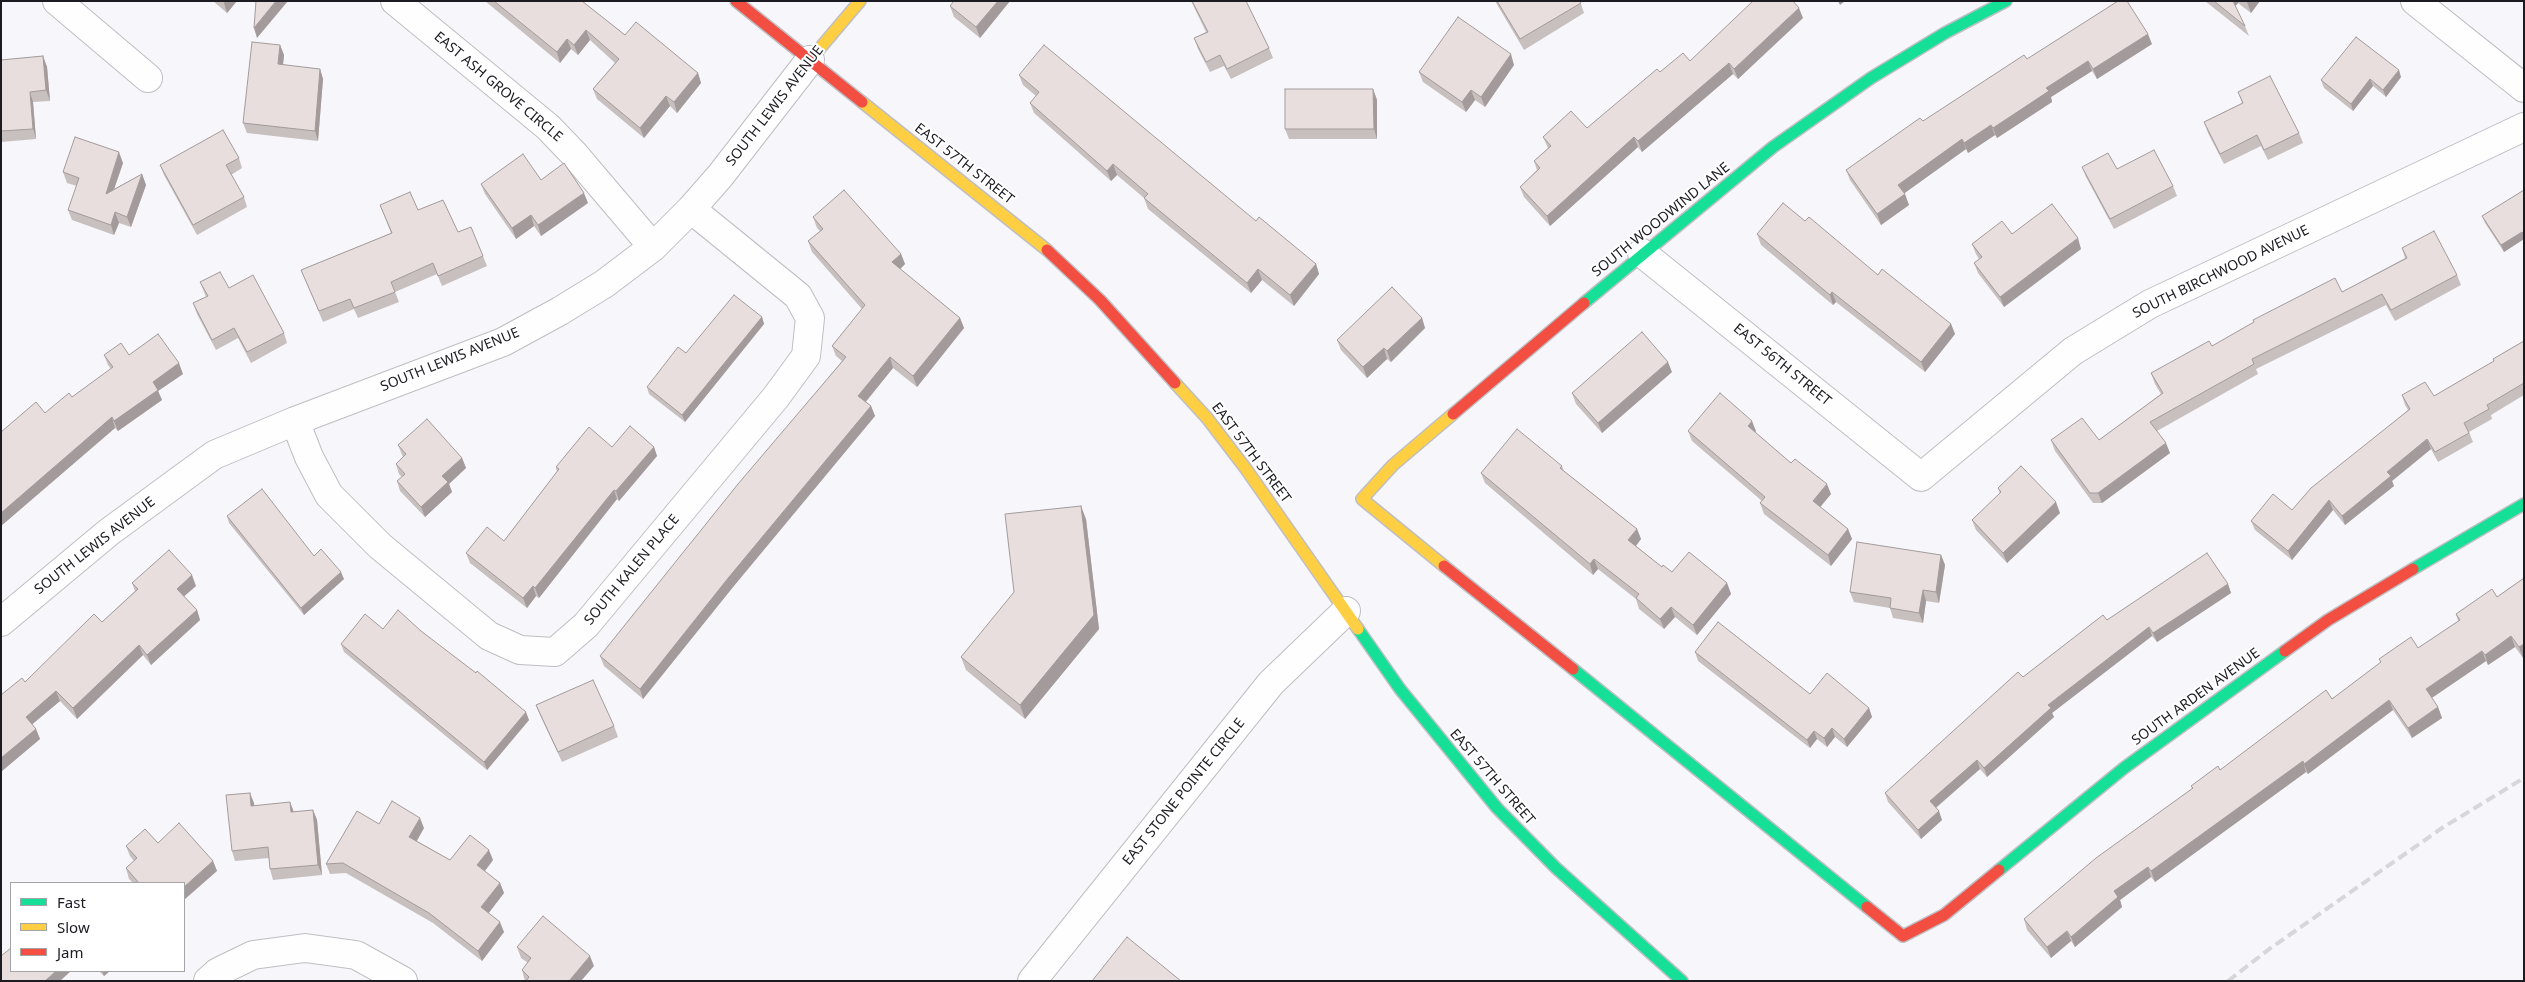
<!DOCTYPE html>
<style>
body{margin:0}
#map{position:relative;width:2525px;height:982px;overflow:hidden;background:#f6f6fb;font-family:"Noto Sans",sans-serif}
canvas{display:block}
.frame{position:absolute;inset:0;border:2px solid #1b1b21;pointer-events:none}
.legend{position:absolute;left:10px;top:882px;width:175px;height:90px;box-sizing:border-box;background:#fff;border:1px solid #a4a4a6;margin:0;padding:6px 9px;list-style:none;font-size:15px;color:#1b1b21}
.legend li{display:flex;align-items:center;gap:10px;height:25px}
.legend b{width:25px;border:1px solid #a4a4a6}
</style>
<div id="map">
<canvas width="2525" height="982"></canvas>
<div class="frame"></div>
<ul class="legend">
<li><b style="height:6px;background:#16e098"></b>Fast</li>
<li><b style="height:6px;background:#ffcf43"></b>Slow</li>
<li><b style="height:6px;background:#f24e42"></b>Jam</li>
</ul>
</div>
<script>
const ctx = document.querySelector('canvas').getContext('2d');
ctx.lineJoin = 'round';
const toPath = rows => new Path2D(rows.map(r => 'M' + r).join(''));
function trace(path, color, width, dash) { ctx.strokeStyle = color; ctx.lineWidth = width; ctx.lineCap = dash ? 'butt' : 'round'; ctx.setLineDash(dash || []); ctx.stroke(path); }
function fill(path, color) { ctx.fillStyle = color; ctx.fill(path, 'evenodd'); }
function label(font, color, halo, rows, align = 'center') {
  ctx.font = font + ' "Noto Sans",sans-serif'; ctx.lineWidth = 4; ctx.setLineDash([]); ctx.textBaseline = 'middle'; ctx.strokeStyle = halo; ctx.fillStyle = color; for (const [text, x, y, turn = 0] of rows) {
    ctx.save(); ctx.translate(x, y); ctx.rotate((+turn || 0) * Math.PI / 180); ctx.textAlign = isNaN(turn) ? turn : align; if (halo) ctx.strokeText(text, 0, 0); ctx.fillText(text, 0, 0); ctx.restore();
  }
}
const street = toPath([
 [57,1,148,78],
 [395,1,548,127,574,154,653,247],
 [2415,1,2524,88],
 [1642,253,1921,477,2073,351,2150,304,2524,127],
 [295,421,309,457,329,495,380,546,489,636,520,650,555,652,586,625,776,397,806,356,810,318,798,296,691,209],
 [1,622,109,532,214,455,295,421,503,342,560,311,604,284,653,247,691,209,720,176,810,60],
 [208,981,218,972,253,955,305,948,356,955,403,981],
 [1032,981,1271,683,1346,611]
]);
const fast = toPath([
 [1584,303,1773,147,1871,78,1945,33,2006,1],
 [2413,569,2524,504],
 [1358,629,1400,689,1497,808,1556,868,1682,981],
 [1573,669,1867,907],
 [1999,870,2124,768,2285,651]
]);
const slow = toPath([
 [810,60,860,1],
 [862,102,1047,250],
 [1175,383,1207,418,1246,469,1358,629],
 [1444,566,1362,499,1393,465,1453,414]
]);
const jam = toPath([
 [736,1,862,102],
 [1047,250,1100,300,1175,383],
 [1453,414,1584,303],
 [1444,566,1573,669],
 [2285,651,2328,620,2413,569],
 [1867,907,1903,936,1944,915,1999,870]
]);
const rail = toPath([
 [2228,981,2268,950,2442,828,2524,778]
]);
const wall = toPath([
 [213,1,237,1,227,13],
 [485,1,582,1,625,35,698,73,701,83,677,113,670,106,644,138,597,99,593,89,615,63,590,40,578,55,571,49,560,63],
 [1010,1,980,38,954,17,950,6],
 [1191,1,1246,1,1269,48,1273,58,1231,79,1224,66,1210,72,1198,49,1194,38,1206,32],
 [1495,1,1580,1,1584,13,1524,50],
 [2205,1,2260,1,2251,13,2238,3,2235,6,2245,26,2249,36],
 [1803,18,1738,79,1733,74,1642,152,1638,147,1550,226,1524,197,1520,187,1537,170,1534,161,1548,148,1543,137,1587,128,1660,72],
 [2152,44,2097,79,2092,71,2051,97,2052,102,1997,138,1995,135,1968,153,1966,149,1904,193,1909,205,1881,225,1850,180,1846,170,2027,59],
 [280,45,284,55,283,65,320,69,323,79,318,141,247,133,243,123],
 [43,56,47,67,50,101,33,102,36,139,1,142,1,60],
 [1514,65,1485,107,1475,100,1466,112,1423,82,1419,72],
 [1019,75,1256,221,1316,264,1319,274,1294,306,1262,280,1251,293,1148,209,1144,198,1117,175,1111,181,1034,113,1030,103,1036,96,1023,85],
 [2401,77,2386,97,2373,86,2353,111,2324,88,2321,80],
 [1373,89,1377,100,1377,139,1289,139,1285,129],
 [2238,92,2299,133,2303,143,2268,160,2261,146,2224,164,2208,133,2204,122,2242,103],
 [239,158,242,168,231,175,244,197,247,207,197,235,164,175,160,165],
 [123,163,114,189,142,174,146,185,131,227,119,223,114,235,72,220,68,210,77,186,67,183,63,172],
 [2082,167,2117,169,2173,186,2177,196,2114,229,2086,177],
 [541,180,588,203,541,236,534,226,516,239,485,194,481,184],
 [2524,190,2524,239,2504,252,2485,223,2482,216],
 [380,205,418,210,458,232,483,256,487,266,442,286,437,274,395,292,399,302,358,318,354,309,323,322,301,270,391,233],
 [813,217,901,254,905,264,900,269,960,318,964,328,917,387,893,368,866,402,871,406,875,416,733,587,643,699,604,666,600,656,842,361,836,356,832,346,862,309,812,252,808,241,820,231,817,228],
 [1805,221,1878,275,1951,324,1955,334,1925,372,1836,302,1833,305,1761,245,1757,234],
 [2012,234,2081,249,2004,307,1978,273,1974,263,1979,259,1976,254,1972,244],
 [2402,248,2457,275,2461,285,2395,321,2386,305,2256,369,2258,374,2157,431,2170,453,2102,503,2093,503,2055,451,2051,440,2099,440,2161,394,2155,384,2151,373,2212,346,2342,292,2405,258],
 [200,282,229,288,284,333,287,343,251,363,238,338,216,350,197,314,193,303,206,297],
 [762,317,764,324,685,422,649,394,647,387],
 [1422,318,1425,328,1391,362,1387,359,1367,378,1341,350,1337,340],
 [2524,341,2524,395,2491,415,2492,419,2469,432,2473,442,2438,462,2431,449,2392,481,2394,486,2345,525,2333,510,2292,560,2255,530,2251,521,2292,510,2408,410,2405,405,2402,395,2434,396,2494,361,2493,359],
 [104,355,129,355,183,374,158,391,162,400,118,431,115,428,1,526,1,432,45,413,72,397,111,369,108,365],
 [1672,372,1602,433,1576,404,1572,393],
 [1688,431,1756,431,1755,432,1791,463,1831,494,1820,507,1848,529,1852,539,1831,566,1764,514,1760,503,1762,501,1692,441],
 [398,445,462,458,466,468,449,484,452,492,425,517,400,491,397,481,402,477,399,474,396,464,403,457],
 [612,447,654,447,657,456,619,501,617,499,539,598,536,596,527,608,470,563,466,553,504,541,557,472,556,467],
 [1562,466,1564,471,1637,529,1641,539,1636,546,1662,567,1672,572,1727,583,1731,594,1697,635,1675,617,1664,629,1639,609,1636,599,1598,569,1593,575,1485,483,1481,473],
 [1998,488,2060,513,2007,563,1976,530,1972,520,2000,494],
 [227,516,314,556,344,579,304,615,229,523],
 [1086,519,1099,629,1025,719,966,670,961,657],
 [1941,555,1945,565,1939,603,1926,601,1923,623,1893,618,1890,608,1854,602,1850,592],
 [2524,578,2524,657,2523,658,2515,647,2488,665,2486,661,2432,698,2438,707,2442,718,2412,738,2393,710,2308,774,2306,772,2155,882,2151,877,2120,900,2122,907,2075,947,2071,941,2051,958,2027,930,2024,919,2192,789,2191,786,2220,770,2332,699,2381,663,2379,659,2418,648,2458,621,2456,614,2497,597],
 [132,583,196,586,184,596,197,610,200,620,151,665,143,655,77,719,60,701,32,724,36,729,40,739,2,771,1,770,1,695,25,682,102,622,135,591],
 [2228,584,2231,593,2157,642,2152,636,2052,713,2054,717,1987,777,1980,769,1936,808,1942,820,1921,839,1888,802,1885,793,2023,677,2107,620],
 [383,629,421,631,529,720,487,770,344,652,341,644],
 [1695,652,1810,694,1869,708,1872,717,1847,747,1835,737,1827,747,1817,739,1810,748,1698,661],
 [536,705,614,726,618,737,562,762,540,715],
 [290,802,294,812,313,810,317,820,322,875,273,880,270,869,269,858,235,861,232,851,254,803,254,806],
 [379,824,424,828,417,841,450,860,493,860,485,871,500,883,504,893,488,913,504,932,482,961,433,923,346,873,330,874,326,864],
 [158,843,213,861,217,871,184,883,133,883,129,879,126,868,134,861,130,856,126,846],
 [517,947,594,966,525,981,522,970,528,963,521,958],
 [99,971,110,971,104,976]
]);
const shadedWall = toPath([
 [225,1,237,1,227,13,224,3],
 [276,1,288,1,257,38,254,28],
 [998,1,1010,1,980,38,976,27],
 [1838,1,1845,1,1840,5],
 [2232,1,2238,1,2238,3,2234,8],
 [2248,1,2260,1,2251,13,2247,2],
 [1799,8,1803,18,1738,79,1734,69],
 [586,30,590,40,578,55,574,45],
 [2148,34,2152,44,2097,79,2093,69],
 [567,39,571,49,560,63,557,52],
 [280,45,284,55,282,74,278,64],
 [1511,54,1514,65,1485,107,1481,97],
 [43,56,47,67,50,101,46,90],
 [2088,61,2092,71,2051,97,2052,102,1997,138,1993,128,2046,88],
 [1729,63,1733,74,1642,152,1638,141],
 [320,69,323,79,318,141,315,131],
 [2399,70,2401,77,2386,97,2383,90],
 [698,73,701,83,677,113,674,102],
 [2370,79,2373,86,2353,111,2351,104],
 [1373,89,1377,100,1377,139,1374,129],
 [1471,90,1475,100,1466,112,1462,102],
 [30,92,33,102,36,139,33,129],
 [666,96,670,106,644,138,640,128],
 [1991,125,1995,135,1968,153,1964,143],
 [1634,137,1638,147,1550,226,1547,216],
 [1962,139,1966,149,1902,195,1898,185],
 [119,152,123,163,109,204,106,194],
 [1113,164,1117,175,1111,181,1107,171],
 [142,174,146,185,131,227,127,217],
 [584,193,588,203,541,236,538,225],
 [1905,194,1909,205,1881,225,1877,214],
 [115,212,119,223,114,235,111,225],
 [531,215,534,226,516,239,512,228],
 [2522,232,2524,236,2524,239,2504,252,2501,245],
 [2078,238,2081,249,2004,307,2000,297],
 [901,254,905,264,896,273,892,262],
 [1316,264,1319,274,1294,306,1290,295],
 [1258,269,1262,280,1251,293,1247,283],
 [1832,292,1836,302,1833,305,1830,295],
 [762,317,764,324,685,422,682,415],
 [960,318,964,328,917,387,913,376],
 [1422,318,1425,328,1391,362,1387,351],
 [1951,324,1955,334,1925,372,1921,362],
 [1384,348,1387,359,1367,378,1363,367],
 [890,357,893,368,862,406,858,396],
 [1668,362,1672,372,1602,433,1598,423],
 [179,363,183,374,158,391,162,400,118,431,114,421,153,382],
 [871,406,875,416,733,587,643,699,640,689,729,577],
 [112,417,115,428,1,526,1,513],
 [1752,421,1756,431,1752,436,1748,426],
 [2427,439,2431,449,2392,481,2394,486,2345,525,2342,516,2387,472],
 [2166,443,2170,453,2102,503,2098,493],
 [654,447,657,456,619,501,616,491],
 [462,458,466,468,449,484,452,492,425,517,421,507,442,476],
 [1827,484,1831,494,1817,511,1813,501],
 [614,490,617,499,539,598,535,588],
 [2329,500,2333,510,2292,560,2288,551],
 [2056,502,2060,513,2007,563,2003,553],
 [1081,506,1086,519,1099,629,1025,719,1020,705],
 [1637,529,1641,539,1632,551,1628,540],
 [1848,529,1852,539,1831,566,1828,555],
 [1941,555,1945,565,1939,603,1936,592],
 [1594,559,1598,569,1593,575,1590,564],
 [341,572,344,579,304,615,301,608],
 [192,575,196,586,181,599,177,589],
 [1727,583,1731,594,1697,635,1693,625],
 [2228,584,2231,593,2157,642,2153,633],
 [533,586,536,596,527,608,523,598],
 [1923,590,1926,601,1923,623,1919,613],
 [1671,607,1675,617,1664,629,1660,619],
 [197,610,200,620,151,665,147,655],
 [2149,627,2152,636,2052,713,2054,717,1987,777,1984,768,2048,705],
 [2511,636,2515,647,2488,665,2485,655],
 [2524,644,2524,657,2523,658,2519,647],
 [139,645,143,655,77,719,73,708],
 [2482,651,2486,661,2430,699,2426,689],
 [56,691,60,701,29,727,26,717],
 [2389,700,2393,710,2308,774,2304,764],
 [2438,707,2442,718,2412,738,2408,728],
 [1869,708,1872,717,1847,747,1844,739],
 [526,712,529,720,487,770,484,762],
 [1832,728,1835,737,1827,747,1824,738],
 [36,729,40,739,2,771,1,769,1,758],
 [1814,731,1817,739,1810,748,1807,740],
 [1977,760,1980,769,1933,810,1930,801],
 [2303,761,2306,772,2155,882,2151,871],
 [250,793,254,803,255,816,251,806],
 [290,802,294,813,291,812],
 [313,810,317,820,322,875,318,865],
 [1939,811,1942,820,1921,839,1918,830],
 [420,818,424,828,413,847,409,837],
 [489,850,493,860,481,876,477,865],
 [213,861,217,871,184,900,184,887],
 [2148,867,2151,877,2120,900,2122,907,2075,947,2071,937,2114,891],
 [500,883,504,893,485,918,481,907],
 [500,922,504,932,482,961,478,951],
 [2067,931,2071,941,2051,958,2047,947],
 [590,956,594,966,581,981,569,981],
 [56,971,71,971,60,981,45,981],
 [102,971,110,971,104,976]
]);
const building = toPath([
 [256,1,276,1,254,28,256,1],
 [494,1,582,1,625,35,636,22,698,73,674,102,666,96,640,128,593,89,619,59,586,30,574,45,567,39,557,52,494,1],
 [954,1,998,1,976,27,950,6,954,1],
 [1192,1,1246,1,1269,48,1227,69,1220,55,1206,62,1194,38,1208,32,1192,1],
 [1497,1,1580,1,1581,3,1520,39,1497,1],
 [1753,1,1793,1,1799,8,1734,69,1729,63,1638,141,1634,137,1547,216,1520,187,1540,168,1534,161,1551,146,1543,137,1571,111,1587,128,1657,69,1660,72,1683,53,1690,61,1753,1],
 [2118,1,2127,1,2148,34,2093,69,2088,61,2046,88,2049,91,1993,128,1991,125,1964,143,1962,139,1898,185,1905,194,1877,214,1846,170,1920,118,1923,121,2024,55,2027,59,2118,1],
 [2214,1,2233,1,2245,26,2214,1],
 [1458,17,1511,54,1481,97,1471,90,1462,102,1419,72,1458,17],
 [2356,37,2399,70,2383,90,2370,79,2351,104,2321,80,2356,37],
 [252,42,280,45,278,64,320,69,315,131,243,123,252,42],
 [1044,45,1256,221,1259,217,1316,264,1290,295,1258,269,1247,283,1144,198,1148,194,1113,164,1107,171,1030,103,1039,92,1019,75,1044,45],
 [43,56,46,90,30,92,33,129,1,131,1,60,43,56],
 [2270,76,2299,133,2264,150,2257,135,2220,154,2204,122,2243,103,2238,92,2270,76],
 [1285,89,1373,89,1374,129,1285,129,1285,89],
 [223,130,239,158,226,165,244,197,193,225,160,165,223,130],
 [75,137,119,152,106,194,142,174,127,217,115,212,111,225,68,210,79,178,63,172,75,137],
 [2154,150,2173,186,2110,219,2082,167,2108,153,2117,169,2154,150],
 [523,154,541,180,564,163,584,193,538,225,531,215,512,228,481,184,523,154],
 [844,190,901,254,892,262,960,318,913,376,890,357,858,396,871,406,729,577,640,689,600,656,738,484,846,357,832,346,865,305,808,241,823,229,813,217,844,190],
 [2524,190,2524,234,2522,232,2501,245,2482,216,2524,190],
 [410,192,418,210,443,200,458,232,471,227,483,256,438,276,433,263,391,282,395,292,354,308,350,299,319,311,301,270,392,233,380,205,410,192],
 [1783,203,1805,221,1809,217,1878,275,1882,269,1951,324,1921,362,1832,292,1830,295,1757,234,1783,203],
 [2052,204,2078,238,2000,297,1974,263,1982,257,1972,244,2002,221,2012,234,2052,204],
 [2434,231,2457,275,2391,310,2382,294,2252,359,2254,364,2150,422,2166,443,2098,493,2090,493,2051,440,2082,418,2099,440,2163,393,2151,373,2209,341,2212,346,2254,322,2253,320,2335,278,2342,292,2407,258,2402,248,2434,231],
 [220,272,229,288,253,275,284,333,247,352,234,328,212,340,193,303,208,296,200,282,220,272],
 [1392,287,1422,318,1387,351,1384,348,1363,367,1337,340,1392,287],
 [734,295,762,317,682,415,647,387,678,347,686,353,734,295],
 [1642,332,1668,362,1598,423,1572,393,1642,332],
 [158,334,179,363,153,382,158,390,114,421,112,417,1,513,1,446,2,445,1,444,1,432,36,402,45,413,69,393,72,397,113,367,104,355,121,343,129,355,158,334],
 [2524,341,2524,383,2487,405,2489,409,2464,423,2469,433,2435,452,2427,439,2387,472,2391,476,2342,516,2329,500,2288,551,2251,521,2273,494,2292,510,2311,488,2410,409,2402,395,2425,382,2434,396,2494,361,2493,359,2524,341],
 [1720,393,1752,421,1748,426,1791,463,1795,459,1827,484,1813,501,1848,529,1828,555,1760,503,1765,497,1688,431,1720,393],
 [427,419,462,458,442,476,448,482,421,507,397,481,405,474,396,464,406,454,398,445,427,419],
 [630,426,654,447,616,491,614,490,535,588,533,586,523,598,466,553,487,527,504,541,559,469,556,467,589,427,612,447,630,426],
 [1517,429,1562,466,1560,468,1637,529,1628,540,1662,567,1663,565,1672,572,1689,552,1727,583,1693,625,1671,607,1660,619,1636,598,1639,594,1594,559,1590,564,1481,473,1517,429],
 [2021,466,2056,502,2003,553,1972,520,2001,492,1998,488,2021,466],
 [262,489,314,556,321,549,341,572,301,608,227,516,262,489],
 [1081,506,1094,615,1020,705,961,657,1014,592,1005,514,1081,506],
 [1857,542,1941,555,1936,592,1923,590,1919,613,1890,608,1891,598,1850,592,1857,542],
 [169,550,192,575,177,589,197,610,147,655,139,645,73,708,56,691,26,717,36,729,1,758,1,695,22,678,25,682,94,614,102,622,138,589,132,583,169,550],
 [2207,553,2228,584,2153,633,2149,627,2048,705,2051,708,1984,768,1977,760,1930,801,1939,811,1918,830,1885,793,2018,672,2023,677,2103,615,2107,620,2207,553],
 [2524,578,2524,644,2519,647,2511,636,2485,655,2482,651,2426,689,2438,707,2408,728,2389,700,2304,764,2303,761,2151,871,2148,867,2114,891,2118,897,2071,937,2067,931,2047,947,2024,919,2096,858,2193,788,2191,786,2218,766,2220,770,2326,690,2332,699,2381,662,2379,659,2411,637,2418,648,2460,620,2456,614,2492,589,2497,597,2524,578],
 [398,610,421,631,476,673,477,671,526,712,484,762,341,644,365,614,383,629,398,610],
 [1718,622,1810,694,1827,673,1869,708,1844,739,1832,728,1824,738,1814,731,1807,740,1695,652,1718,622],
 [593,680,614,726,558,752,536,705,593,680],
 [250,793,251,806,290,802,291,812,313,810,318,865,270,869,268,847,232,851,226,795,250,793],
 [392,801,420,818,409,837,450,860,470,835,489,850,477,865,500,883,481,907,500,922,478,951,429,913,343,863,326,864,357,811,379,824,392,801],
 [179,823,213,861,184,887,184,883,139,883,126,868,137,858,126,846,145,829,158,843,179,823],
 [543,916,590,956,569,981,526,981,529,977,522,970,531,958,517,947,543,916],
 [1127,937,1181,981,1092,981,1127,937],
 [11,948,11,971,56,971,45,981,1,981,1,956,11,948]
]);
const streetNames = [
 ["EAST ASH GROVE CIRCLE",498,87,40],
 ["SOUTH LEWIS AVENUE",775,106,-52],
 ["EAST 57TH STREET",964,164,38],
 ["SOUTH WOODWIND LANE",1661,220,-39],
 ["SOUTH BIRCHWOOD AVENUE",2221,272,-26],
 ["SOUTH LEWIS AVENUE",450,360,-22],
 ["EAST 56TH STREET",1782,365,39],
 ["EAST 57TH STREET",1251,453,53],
 ["SOUTH LEWIS AVENUE",95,546,-38],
 ["SOUTH KALEN PLACE",632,570,-50],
 ["SOUTH ARDEN AVENUE",2196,697,-36],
 ["EAST 57TH STREET",1492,777,49],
 ["EAST STONE POINTE CIRCLE",1184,792,-51]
];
trace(street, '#bebec3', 30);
trace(fast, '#bebec3', 14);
trace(slow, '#bebec3', 14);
trace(jam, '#bebec3', 14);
trace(street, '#fefefe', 28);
trace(fast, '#16e098', 11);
trace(slow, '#ffcf43', 11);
trace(jam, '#f24e42', 11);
trace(rail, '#d7d7d9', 4, [10, 5]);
fill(wall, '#c8bfbf');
fill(shadedWall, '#a39b9b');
fill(building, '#e9dede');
trace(building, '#a39b9b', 1);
label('14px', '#1b1b21', '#fff', streetNames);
</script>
